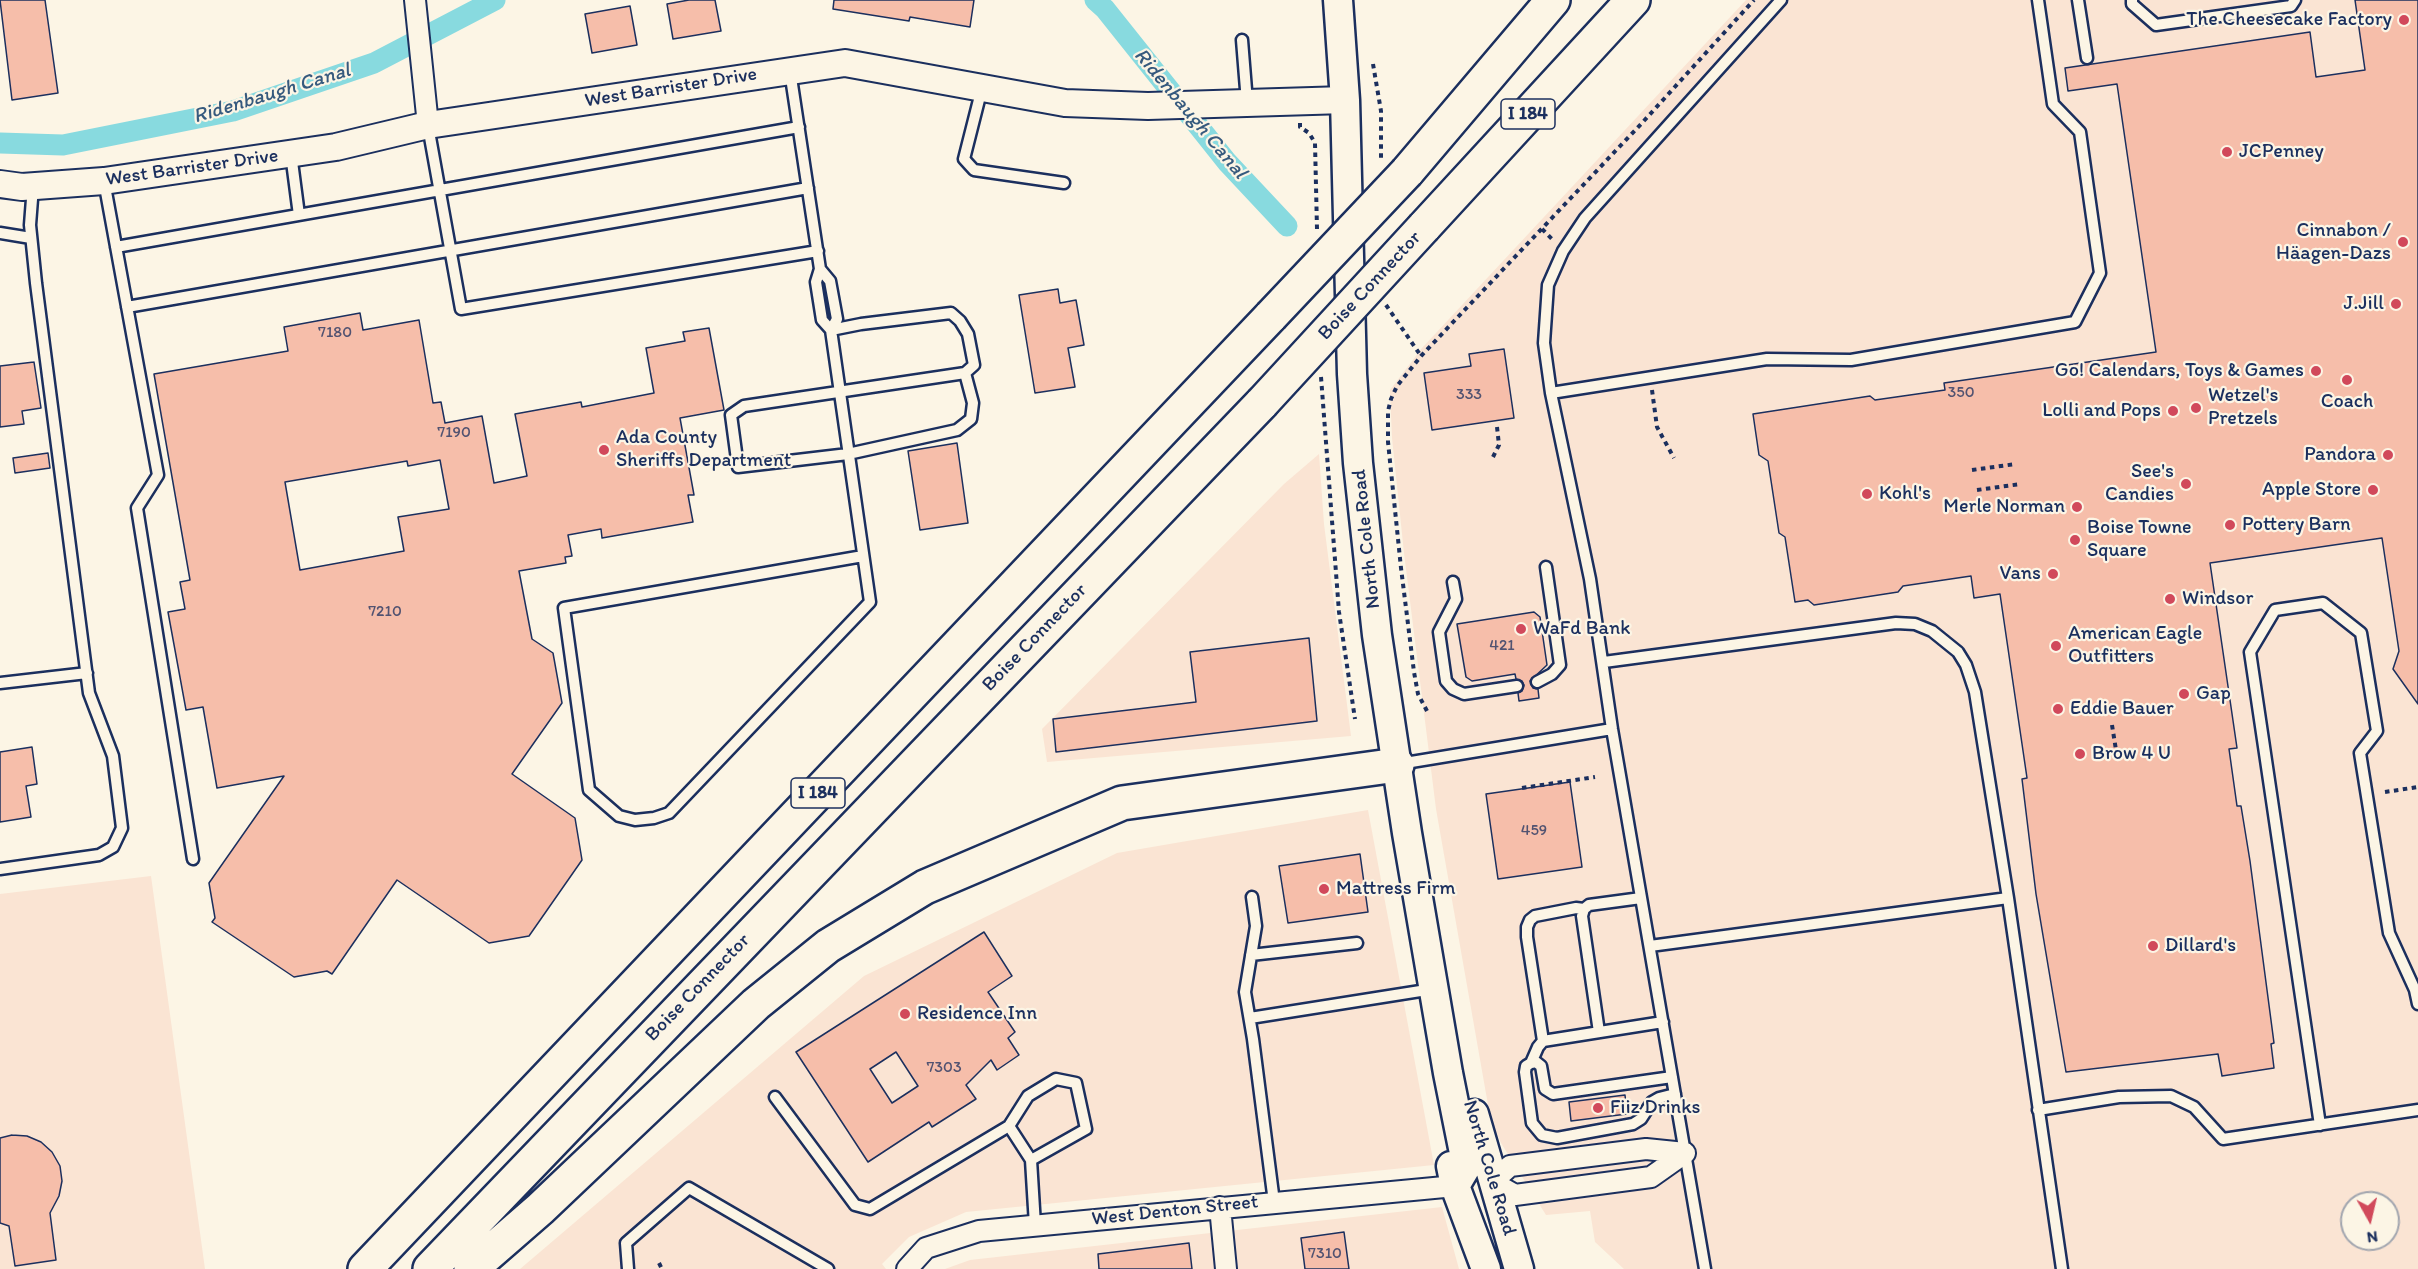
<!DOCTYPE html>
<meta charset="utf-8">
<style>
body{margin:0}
#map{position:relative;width:2418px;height:1269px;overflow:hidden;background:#fcf5e5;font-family:Itim,sans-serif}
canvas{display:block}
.north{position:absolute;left:2340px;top:1191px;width:60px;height:60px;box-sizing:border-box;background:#fcf5e5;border:2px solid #a2a6af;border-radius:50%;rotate:172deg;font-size:16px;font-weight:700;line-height:24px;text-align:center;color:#1b2f5e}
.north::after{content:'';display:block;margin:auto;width:21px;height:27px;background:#d1495b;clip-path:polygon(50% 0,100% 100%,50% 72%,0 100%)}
</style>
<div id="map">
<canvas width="2418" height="1269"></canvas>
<div class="north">N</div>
</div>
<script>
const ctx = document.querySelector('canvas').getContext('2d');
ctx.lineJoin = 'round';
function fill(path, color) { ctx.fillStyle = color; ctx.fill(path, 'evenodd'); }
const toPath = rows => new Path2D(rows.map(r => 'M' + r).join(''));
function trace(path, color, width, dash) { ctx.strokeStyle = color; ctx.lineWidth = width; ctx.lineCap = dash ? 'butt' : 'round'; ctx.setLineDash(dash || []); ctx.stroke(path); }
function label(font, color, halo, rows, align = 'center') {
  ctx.font = font + ' Itim,sans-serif'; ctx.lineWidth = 4.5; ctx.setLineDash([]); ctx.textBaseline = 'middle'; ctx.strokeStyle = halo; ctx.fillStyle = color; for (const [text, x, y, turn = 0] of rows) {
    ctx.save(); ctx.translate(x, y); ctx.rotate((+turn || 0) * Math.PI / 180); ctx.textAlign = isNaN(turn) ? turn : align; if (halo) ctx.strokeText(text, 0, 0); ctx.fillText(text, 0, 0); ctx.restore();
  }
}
const built = toPath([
 [1746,0,2418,0,2418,1269,1624,1269,1595,1242,1590,1211,1546,1215,1501,1143,1491,1122,1436,809,1404,553,1392,438,1390,390,1422,348],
 [2352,1203,2388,1203,2388,1239,2352,1239],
 [1319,454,1324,524,1351,736,1047,762,1042,729,1284,484],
 [1368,810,1434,1165,966,1212,909,1237,882,1264,886,1269,520,1269,864,976,1117,853],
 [151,876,205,1269,0,1269,0,894],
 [1442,1207,1459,1269,945,1269,970,1260]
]);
const canal = toPath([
 [1095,0,1105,9,1227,162,1287,226],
 [0,143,63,145,233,111,374,63,495,0]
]);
const building = toPath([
 [0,0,45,0,58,93,12,100,0,0],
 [689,0,715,0,721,31,673,39,667,4,689,0],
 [834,0,974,0,970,27,910,17,909,21,833,9,834,0],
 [2355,0,2418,0,2418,704,2393,669,2399,651,2382,538,2210,563,2237,748,2229,749,2237,806,2241,806,2250,861,2274,1043,2271,1044,2274,1068,2222,1076,2218,1054,2066,1072,2036,894,2022,779,2027,778,2000,594,1974,598,1971,576,1903,586,1898,592,1814,605,1808,600,1795,602,1785,537,1779,533,1768,461,1759,455,1753,414,1870,396,1875,400,1945,390,1944,383,2156,352,2117,84,2068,91,2065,68,2310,32,2316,77,2365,70,2355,0],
 [630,6,637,45,592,53,585,14,630,6],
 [1058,289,1060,303,1076,300,1084,345,1068,348,1075,387,1035,393,1019,295,1058,289],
 [360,313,363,330,419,320,433,403,441,402,445,423,482,416,494,483,527,476,515,414,581,402,582,407,654,393,646,348,685,341,683,332,709,328,724,410,680,418,694,495,688,495,693,522,602,538,601,529,568,535,572,556,565,557,566,563,519,571,532,639,553,653,562,703,512,774,575,818,582,860,529,936,489,943,397,880,332,974,327,971,294,977,212,922,215,918,209,883,284,776,217,788,203,707,186,710,168,612,185,609,180,582,190,580,154,374,288,351,284,327,360,313],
 [440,460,449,509,398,517,404,551,300,570,285,482,407,461,408,466,440,460],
 [1504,349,1514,418,1432,430,1424,373,1471,366,1469,354,1504,349],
 [34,362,41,408,22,411,24,424,0,427,0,366,34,362],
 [957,443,968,523,920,530,908,451,957,443],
 [48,453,50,468,15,473,13,458,48,453],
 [1534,612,1540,617,1547,665,1530,681,1533,688,1538,689,1539,698,1519,701,1518,693,1522,691,1524,685,1522,681,1516,679,1515,674,1472,681,1466,677,1457,624,1534,612],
 [1309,638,1317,721,1056,752,1053,719,1196,702,1190,652,1309,638],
 [32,747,37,784,26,786,31,817,0,822,0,752,32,747],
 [1570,782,1582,867,1498,879,1486,794,1570,782],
 [1360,854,1368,912,1288,923,1279,866,1360,854],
 [984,932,1012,976,988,992,1015,1032,1008,1038,1019,1055,997,1070,991,1060,966,1085,976,1099,932,1127,929,1122,868,1162,796,1052,984,932],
 [896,1052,918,1086,892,1103,870,1069,896,1052],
 [1625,1095,1627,1114,1571,1121,1569,1102,1625,1095],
 [12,1135,27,1136,41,1142,52,1152,60,1166,62,1181,59,1196,50,1213,56,1260,15,1266,9,1226,0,1223,0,1138,12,1135],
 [1344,1232,1349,1269,1305,1269,1301,1238,1344,1232],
 [1189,1243,1192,1269,1099,1269,1098,1254,1189,1243]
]);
const path = toPath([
 [1373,64,1381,111,1381,161],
 [1300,123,1300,127,1309,133,1315,143,1317,229],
 [1542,229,1554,241],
 [1386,305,1421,356],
 [1321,377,1339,612,1355,719],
 [1652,390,1657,427,1674,458],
 [1493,457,1499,445,1497,427],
 [1972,470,2016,464],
 [1977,490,2021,484],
 [1427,711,1418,694,1414,672,1401,568,1388,442,1388,411,1391,399,1397,386,1421,356,1642,123,1754,0],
 [2112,725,2116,750],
 [1522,788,1595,777],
 [2385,792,2418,787],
 [659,1263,662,1269]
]);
const service = toPath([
 [2078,0,2087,58],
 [2132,0,2132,4,2156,25,2291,6,2295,0],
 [1242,40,1247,102],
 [790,71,820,269,816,282,822,320,831,330,870,602,669,813,654,818,635,820,619,816,589,790,564,608,863,556],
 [982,88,964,159,974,170,1064,183],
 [428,126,461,309,818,251],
 [291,154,299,215],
 [104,181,158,475,137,508,193,859],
 [0,233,31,238],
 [116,247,799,127],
 [820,269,830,281,837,319,831,330],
 [127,307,808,188],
 [831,330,861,324,951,313,960,321,968,334,974,365,965,373,744,406,731,415,738,467,848,454,957,430,971,419,973,403,965,373],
 [1551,393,1767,359,1851,360,2075,322,2100,273,2080,132,2053,104,2038,0],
 [1453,582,1456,599,1439,632,1446,681,1453,689,1464,694,1517,686],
 [1604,662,1896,623,1915,624,1932,631,1958,652,1966,665,1975,692,2008,898,2062,1269],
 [1537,682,1552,674,1560,665,1546,567],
 [0,683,87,673],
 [1399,764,1612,729],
 [0,869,99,855,113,847,122,828,113,756,89,693,36,283,30,225,33,186],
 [1252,897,1256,926,1245,992,1253,1039,1274,1202],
 [1650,946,2008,898],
 [1251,955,1357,943],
 [1250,1018,1433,989],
 [1599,1032,1582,916,1584,909,1589,905,1641,898],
 [1543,1041,1527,937,1527,927,1530,920,1535,916,1576,908,1584,909],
 [1531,1063,1538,1047,1543,1041,1663,1022],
 [1672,1077,1553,1094,1545,1089,1541,1066,1536,1062,1531,1063,1526,1066,1525,1072,1532,1123,1542,1135,1557,1138,1633,1124,1641,1119,1652,1102,1659,1098,1675,1094],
 [775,1097,855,1205,870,1209,1009,1126,1031,1160,1035,1225],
 [2038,1110,2119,1097,2171,1096,2194,1107,2223,1139,2418,1110],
 [2320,1125,2250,652,2275,610,2323,603,2361,633,2377,731,2360,753,2389,933,2415,990,2418,1004],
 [1009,1126,1028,1096,1056,1079,1076,1083,1086,1129,1031,1160],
 [628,1269,626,1243,689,1188,828,1269],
 [1705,1269,1612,729,1590,579,1551,393,1544,343,1548,285,1563,251,1585,218,1781,0]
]);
const minor = toPath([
 [415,0,428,125],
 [1646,1149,1685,1153,1651,1177,1515,1195,1492,1182,1510,1166,1646,1149],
 [1220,1207,1226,1269],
 [907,1269,926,1248,979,1231,1455,1186]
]);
const tertiary = toPath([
 [0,184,22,187,104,181,336,147,428,125,845,63,1065,103,1148,106,1345,100]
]);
const secondary = toPath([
 [1338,0,1345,100,1352,374,1358,463,1377,635,1407,833,1448,1073,1464,1153,1465,1169,1455,1186],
 [1474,1114,1519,1269],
 [1451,1166,1455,1186,1486,1269]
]);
const motorway = toPath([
 [1407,172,1553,0],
 [1424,227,1633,0],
 [365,1269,1271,316],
 [430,1269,1262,403],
 [471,1269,540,1209,756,1004,828,946,925,887,1122,803,1397,765]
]);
const motorwayBridge = toPath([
 [1271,316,1407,172],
 [1262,403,1424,227]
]);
const markers = [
 [2404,20,6,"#d1495b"],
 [2227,152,6,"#d1495b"],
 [2403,242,6,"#d1495b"],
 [2396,304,6,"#d1495b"],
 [2316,371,6,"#d1495b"],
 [2347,380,6,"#d1495b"],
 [2196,408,6,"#d1495b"],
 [2173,411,6,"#d1495b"],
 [604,450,6,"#d1495b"],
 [2388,455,6,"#d1495b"],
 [2186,484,6,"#d1495b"],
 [2373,490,6,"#d1495b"],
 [1867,494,6,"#d1495b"],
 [2077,507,6,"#d1495b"],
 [2230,525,6,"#d1495b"],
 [2075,540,6,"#d1495b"],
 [2053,574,6,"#d1495b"],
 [2170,599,6,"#d1495b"],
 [1521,629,6,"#d1495b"],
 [2056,646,6,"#d1495b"],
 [2184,694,6,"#d1495b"],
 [2058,709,6,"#d1495b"],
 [2080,754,6,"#d1495b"],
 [1324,889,6,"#d1495b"],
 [2153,946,6,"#d1495b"],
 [905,1014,6,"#d1495b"],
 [1598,1108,6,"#d1495b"]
];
const numberNames = [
 ["7180",335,333],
 ["350",1961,393],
 ["333",1469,395],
 ["7190",454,433],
 ["7210",385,612],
 ["421",1502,646],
 ["459",1534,831],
 ["7303",944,1068],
 ["7310",1325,1254]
];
const shields = [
 [1528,114,54],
 [818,793,54]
];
const shieldNames = [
 ["I 184",1528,114],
 ["I 184",818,793]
];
const poiNames = [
 ["The Cheesecake Factory",2392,20,"right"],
 ["JCPenney",2239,152],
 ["Cinnabon /",2391,231,"right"],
 ["Häagen-Dazs",2391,254,"right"],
 ["J.Jill",2384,304,"right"],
 ["Go! Calendars, Toys & Games",2304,371,"right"],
 ["Wetzel's",2208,396],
 ["Pretzels",2208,419],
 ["Coach",2347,402,"center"],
 ["Lolli and Pops",2161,411,"right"],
 ["Ada County",616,438],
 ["Sheriffs Department",616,461],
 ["Pandora",2376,455,"right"],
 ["See's",2174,472,"right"],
 ["Candies",2174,495,"right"],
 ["Apple Store",2361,490,"right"],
 ["Kohl's",1879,494],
 ["Merle Norman",2065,507,"right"],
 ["Pottery Barn",2242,525],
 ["Boise Towne",2087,528],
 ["Square",2087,551],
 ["Vans",2041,574,"right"],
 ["Windsor",2182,599],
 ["WaFd Bank",1533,629],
 ["American Eagle",2068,634],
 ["Outfitters",2068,657],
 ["Gap",2196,694],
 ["Eddie Bauer",2070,709],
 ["Brow 4 U",2092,754],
 ["Mattress Firm",1336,889],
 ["Dillard's",2165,946],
 ["Residence Inn",917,1014],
 ["Fiiz Drinks",1610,1108]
];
const streetNames = [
 ["West Barrister Drive",671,88,-9],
 ["West Barrister Drive",192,168,-8],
 ["Boise Connector",1370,286,-47],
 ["North Cole Road",1367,539,-96],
 ["Boise Connector",1035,638,-46],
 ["Boise Connector",698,988,-46],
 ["North Cole Road",1489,1168,73],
 ["West Denton Street",1175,1211,-6]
];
const waterNames = [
 ["Ridenbaugh Canal",272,94,-17],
 ["Ridenbaugh Canal",1190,114,50]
];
fill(built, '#fae4d3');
trace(canal, '#88dadf', 21);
fill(building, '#f6beaa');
trace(building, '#1b2f5e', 1.5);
trace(service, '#1b2f5e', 15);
trace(minor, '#1b2f5e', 24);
trace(tertiary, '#1b2f5e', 30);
trace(secondary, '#1b2f5e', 33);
trace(motorway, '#1b2f5e', 38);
trace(path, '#1b2f5e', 4, [4.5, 4.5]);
trace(service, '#fcf5e5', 10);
trace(minor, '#fcf5e5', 20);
trace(tertiary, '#fcf5e5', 26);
trace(secondary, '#fcf5e5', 28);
trace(motorway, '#fcf5e5', 33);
trace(motorwayBridge, '#1b2f5e', 38, []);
trace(motorwayBridge, '#fcf5e5', 33);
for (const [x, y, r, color] of markers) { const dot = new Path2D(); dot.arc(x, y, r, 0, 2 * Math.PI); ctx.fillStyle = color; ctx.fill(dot); trace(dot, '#fcf5e5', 2); }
label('16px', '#525371', null, numberNames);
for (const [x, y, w] of shields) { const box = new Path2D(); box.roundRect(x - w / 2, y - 15, w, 30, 4.5); ctx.fillStyle = '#fcf5e5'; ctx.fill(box); trace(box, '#1b2f5e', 1.5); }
label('bold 18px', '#1b2f5e', null, shieldNames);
label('20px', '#1b2f5e', '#fcf5e5', poiNames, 'left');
label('20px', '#1b2f5e', '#fcf5e5', streetNames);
label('italic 21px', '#365a7e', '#fcf5e5', waterNames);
</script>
